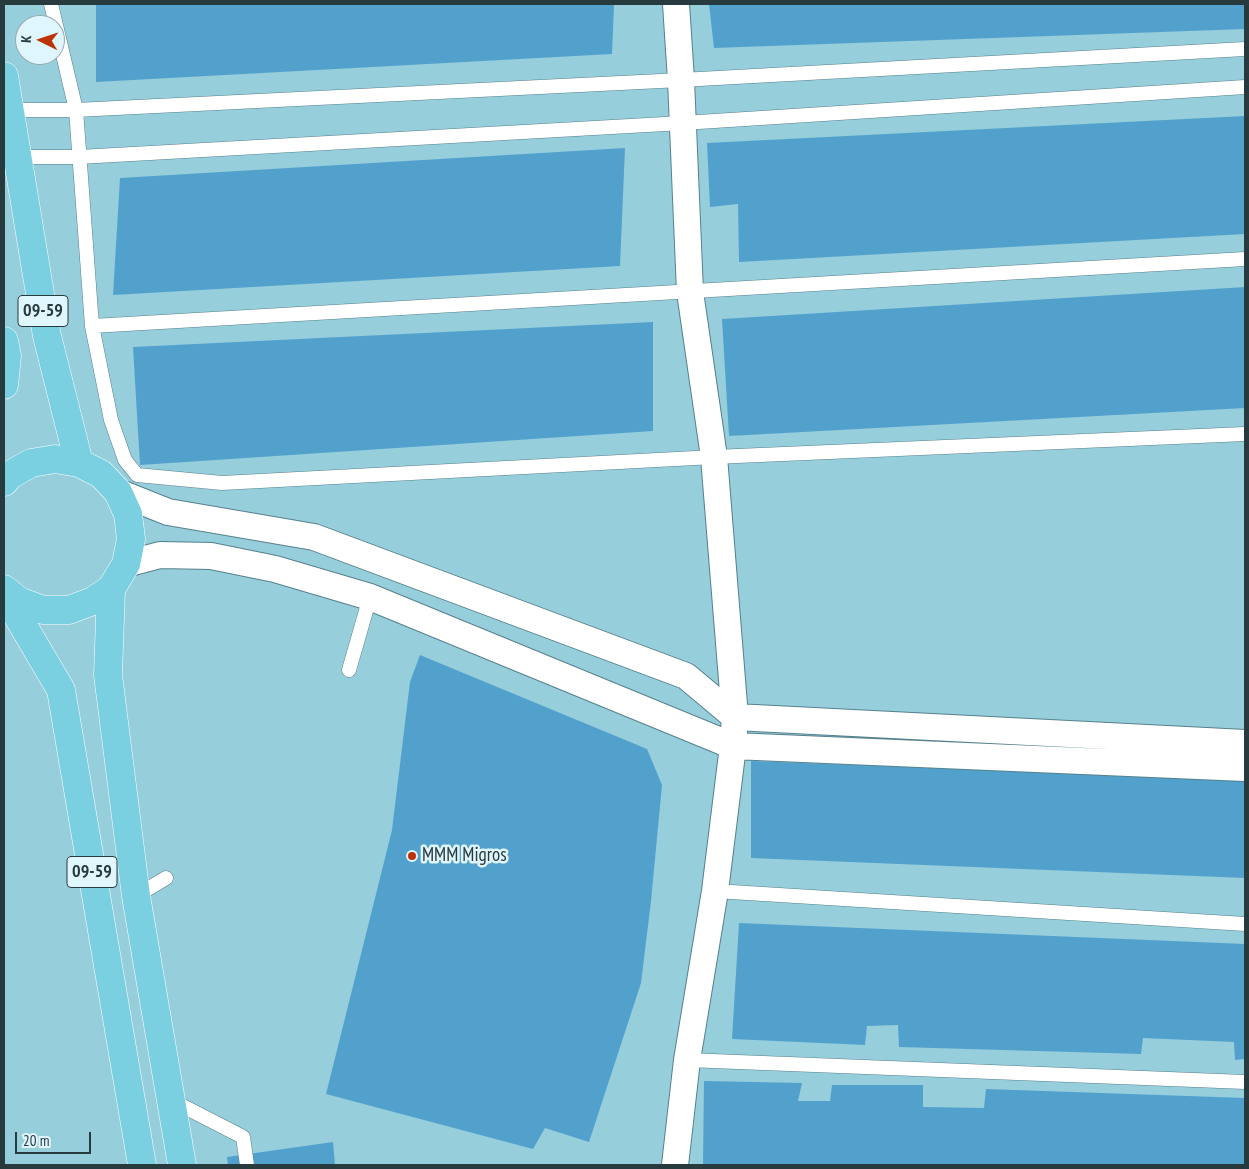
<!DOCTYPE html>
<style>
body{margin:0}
#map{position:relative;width:1249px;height:1169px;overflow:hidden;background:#acdae6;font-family:"PT Sans Narrow",sans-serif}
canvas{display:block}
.frame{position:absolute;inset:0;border:5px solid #273a3e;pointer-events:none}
.north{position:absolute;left:15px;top:15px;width:50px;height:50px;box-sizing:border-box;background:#e0f6fd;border:1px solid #96abb1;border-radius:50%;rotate:274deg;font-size:14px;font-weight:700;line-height:20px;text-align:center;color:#273a3e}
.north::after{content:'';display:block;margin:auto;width:18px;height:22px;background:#bc3305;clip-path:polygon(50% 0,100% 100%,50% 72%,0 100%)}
.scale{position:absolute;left:15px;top:1132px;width:76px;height:22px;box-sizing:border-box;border:2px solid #273a3e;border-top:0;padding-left:6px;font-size:15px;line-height:18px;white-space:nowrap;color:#273a3e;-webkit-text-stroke:4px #e0f6fd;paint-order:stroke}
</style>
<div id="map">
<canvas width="1249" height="1169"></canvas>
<div class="frame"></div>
<div class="north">K</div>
<div class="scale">20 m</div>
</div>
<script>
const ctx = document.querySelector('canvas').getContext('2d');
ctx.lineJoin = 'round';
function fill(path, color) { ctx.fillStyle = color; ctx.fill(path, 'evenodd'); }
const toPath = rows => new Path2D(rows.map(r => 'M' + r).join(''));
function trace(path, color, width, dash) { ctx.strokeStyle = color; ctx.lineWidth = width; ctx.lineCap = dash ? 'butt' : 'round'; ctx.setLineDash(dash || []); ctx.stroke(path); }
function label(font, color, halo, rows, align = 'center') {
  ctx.font = font + ' "PT Sans Narrow",sans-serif'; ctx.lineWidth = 5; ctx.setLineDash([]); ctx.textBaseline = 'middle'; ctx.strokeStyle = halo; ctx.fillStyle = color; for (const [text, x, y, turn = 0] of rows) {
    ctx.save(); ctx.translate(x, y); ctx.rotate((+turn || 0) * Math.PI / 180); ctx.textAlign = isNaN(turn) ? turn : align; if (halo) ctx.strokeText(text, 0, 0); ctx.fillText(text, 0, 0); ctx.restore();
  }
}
const built = toPath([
 [4,4,1245,4,1245,1165,4,1165],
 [25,25,55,25,55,55,25,55]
]);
const building = toPath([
 [96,4,614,4,612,54,96,82],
 [709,4,1245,4,1245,29,714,48],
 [1245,116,1245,234,739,262,738,204,710,207,707,143],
 [625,148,620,266,113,295,120,178],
 [1245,287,1245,408,729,436,722,319],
 [653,322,653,431,140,465,133,347],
 [420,655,647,749,662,785,651,901,641,983,589,1142,545,1128,533,1149,326,1094,392,830,410,682],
 [751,761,1245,780,1245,878,751,858],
 [739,923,1245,944,1245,1059,1235,1060,1234,1042,1143,1038,1141,1054,899,1047,898,1025,867,1026,865,1045,732,1039],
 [704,1081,802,1083,798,1101,830,1101,832,1085,923,1085,923,1107,984,1108,986,1089,1245,1098,1245,1165,703,1165],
 [333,1142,335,1165,228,1165,227,1157]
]);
const service = toPath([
 [51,4,76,110,92,326,111,420,125,460,137,475,222,483,714,457,1245,434],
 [10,110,76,110,681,80,1245,49],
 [16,157,79,157,683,123,1245,87],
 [92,326,1245,259],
 [349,670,370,597],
 [715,891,1245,924],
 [136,896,166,878],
 [687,1060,1245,1082],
 [171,1100,243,1137,247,1165]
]);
const minor = toPath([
 [118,492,168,512,314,537,686,676,735,717,1245,743],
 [126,564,160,555,211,556,275,569,370,597,733,746,1245,768],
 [675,1165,687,1060,715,891,733,746,735,717,714,457,690,292,681,80,676,4]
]);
const primary = toPath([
 [4,76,47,336,79,463],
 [4,341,7,356,4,385],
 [4,482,10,475,31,463,55,459,79,463,101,474,118,492,128,514,131,539,126,564,111,589,93,601,69,610,43,610,19,601,4,589],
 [111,589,108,675,136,896,182,1165],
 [4,593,61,690,142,1165]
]);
const markers = [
 [412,856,5,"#bc3305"]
];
const shields = [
 [43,311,50],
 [92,872,50]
];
const shieldNames = [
 ["09-59",43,311],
 ["09-59",92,872]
];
const poiNames = [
 ["MMM Migros",422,856]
];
fill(built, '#97cedc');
fill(building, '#52a1cd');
trace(service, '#55818c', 15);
trace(minor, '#55818c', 28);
trace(primary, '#fff', 29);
trace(service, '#fff', 14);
trace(minor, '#fff', 26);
trace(primary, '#7ad0e1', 28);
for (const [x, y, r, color] of markers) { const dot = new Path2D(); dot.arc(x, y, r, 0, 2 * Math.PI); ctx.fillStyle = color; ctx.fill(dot); trace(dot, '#e0f6fd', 2); }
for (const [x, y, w] of shields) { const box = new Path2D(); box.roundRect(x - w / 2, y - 15.5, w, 31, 4); ctx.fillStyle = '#e0f6fd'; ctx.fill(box); trace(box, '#273a3e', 1); }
label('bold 18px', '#273a3e', null, shieldNames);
label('19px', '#273a3e', '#e0f6fd', poiNames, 'left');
</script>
